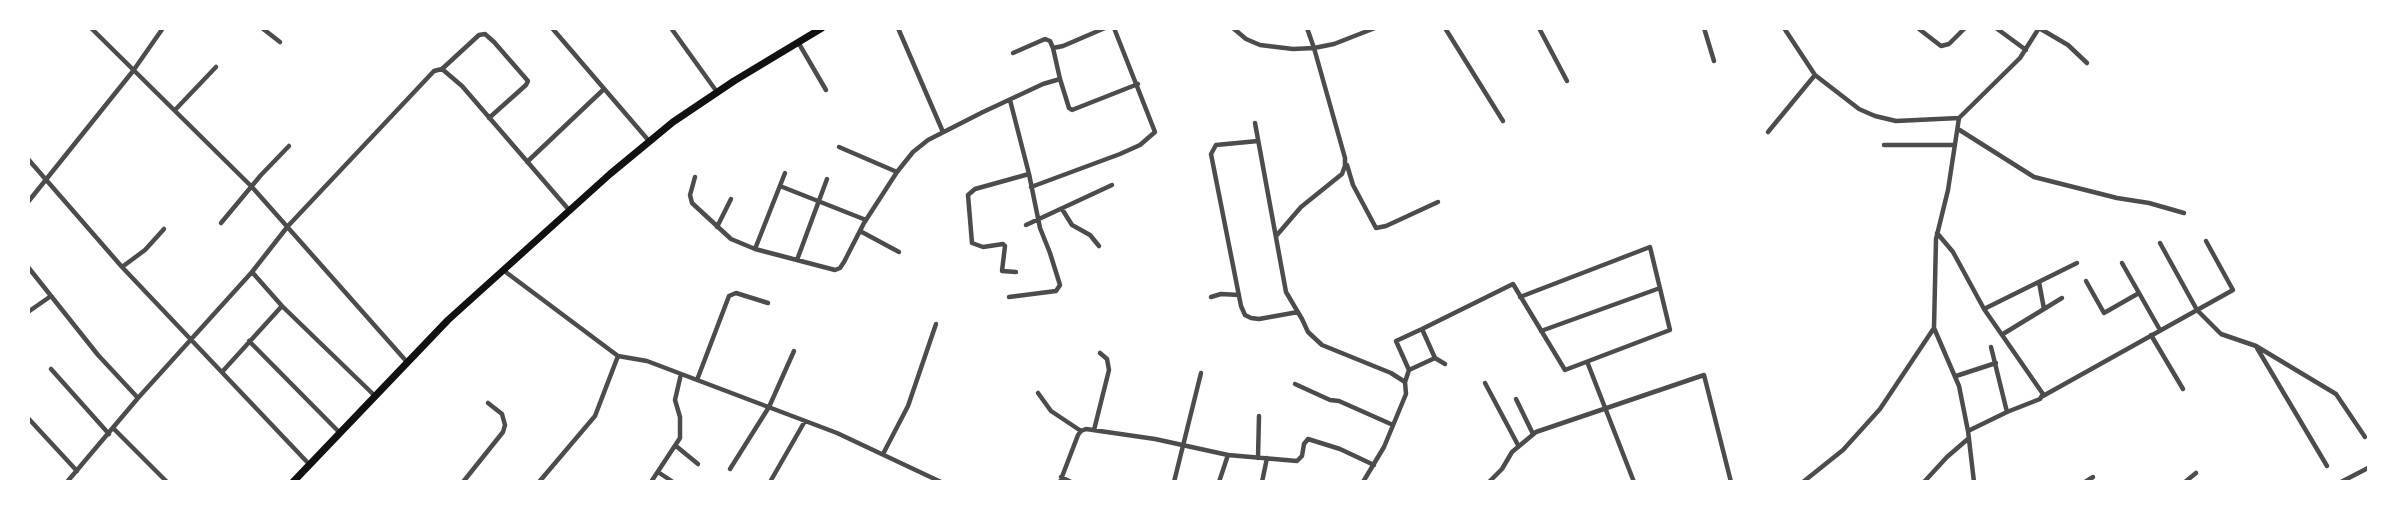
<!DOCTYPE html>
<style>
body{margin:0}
#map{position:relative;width:2397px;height:510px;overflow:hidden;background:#fff;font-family:Lato,sans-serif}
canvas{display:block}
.frame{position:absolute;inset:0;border:30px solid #fff;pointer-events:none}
</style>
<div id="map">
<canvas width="2397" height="510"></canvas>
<div class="frame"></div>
</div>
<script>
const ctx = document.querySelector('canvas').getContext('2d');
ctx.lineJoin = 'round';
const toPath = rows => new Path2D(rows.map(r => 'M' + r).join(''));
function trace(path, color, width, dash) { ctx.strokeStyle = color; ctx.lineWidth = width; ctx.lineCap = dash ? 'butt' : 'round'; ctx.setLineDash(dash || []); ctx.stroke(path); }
const minor = toPath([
 [91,28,252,187,407,362],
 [262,28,280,42],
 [552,28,649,141],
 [671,28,717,92],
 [898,28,943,132],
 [1233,28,1246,39,1260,45,1293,49,1314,48,1334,44,1375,28],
 [1445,28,1503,121],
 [1539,28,1567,81],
 [1704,28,1714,61],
 [1784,28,1815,75,1859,109,1875,116,1896,121,1959,118,1948,190,1936,239,1934,328,1959,386,1968,431,1974,482],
 [1996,28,2026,50],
 [1919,29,1941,46,1949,44,1965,28],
 [798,42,826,90],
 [1053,48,1060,79],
 [1013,53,1045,39,1050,41,1053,48,1063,46,1105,28],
 [442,69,462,86,569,210],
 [175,110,216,67],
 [1959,118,2020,58,2039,28,2068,45,2087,63],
 [1255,123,1286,292,1302,319,1308,332,1322,345,1391,373,1405,382],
 [1958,129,2034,177,2117,198,2149,203,2184,213],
 [1768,132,1815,75],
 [1258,141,1216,145,1211,154,1241,306,1245,315,1251,318,1259,319,1298,312],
 [1884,145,1955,145],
 [839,147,897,172],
 [28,159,122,267,309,464],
 [527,162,604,89],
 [1347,165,1353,185,1376,228,1386,226,1438,202],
 [695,177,690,195,692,203,731,239,755,249,835,270,840,268,844,262,864,223,897,172,913,152,928,140,983,112,1043,84,1060,79,1069,108,1072,110,1138,84],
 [780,186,866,220],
 [1031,187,1120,154,1140,145,1155,132,1114,28],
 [28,202,133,71,163,28],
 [1062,209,1072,225,1090,235,1099,246],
 [221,223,261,175,289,146],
 [1026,225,1112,185],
 [717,227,731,199],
 [860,231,899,252],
 [1937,233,1953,252,1984,309,2043,394,2040,399,2007,412,1968,431],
 [1277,235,1301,207,1342,174,1345,166,1345,158,1314,48,1307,28],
 [2160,243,2197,310,2221,334,2256,346,2336,394,2365,437],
 [755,249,785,173],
 [797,260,827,179],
 [2122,263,2160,330],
 [28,267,98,355,138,398],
 [122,267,145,250,164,229],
 [503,270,618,356,647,361,837,433,941,482],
 [1016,272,1002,271,1005,246,1003,244,983,247,972,243,968,195,975,189,1029,174],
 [2086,281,2104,313,2139,293],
 [2039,282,2044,309],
 [1009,297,1056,291,1060,285,1050,253,1040,228,1029,174,1010,100],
 [1211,297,1221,294,1239,295],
 [282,306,252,272,288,226,434,71,442,69,479,35,485,34,494,42,528,81,526,85,489,118],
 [1984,309,2077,263],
 [28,312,51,296],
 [1422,329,1435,358],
 [1541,331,1660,288],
 [2003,334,2062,298],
 [2151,335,2183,389],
 [249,341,339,432],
 [1991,347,2007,412],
 [2257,348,2327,466],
 [1588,364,1634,482],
 [51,369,109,434],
 [1409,370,1435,358,1445,364],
 [222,372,282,306,374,395],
 [1956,376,1996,363],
 [697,380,729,296,736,293,768,303],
 [1485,383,1518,445],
 [1295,384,1330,400,1339,401,1393,425],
 [1038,393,1051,411,1081,431],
 [2043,396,2233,290,2206,241],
 [1516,399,1533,434],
 [28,418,77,471],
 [114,429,167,482],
 [1094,430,1109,370,1107,359,1100,353],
 [676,446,698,464],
 [883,454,908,406,936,324],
 [1258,458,1259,416],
 [730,469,769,407,794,351],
 [658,472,673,482],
 [1061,477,1071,482],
 [67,482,138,398,252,272],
 [463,482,503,432,505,425,502,414,488,403],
 [539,482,595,416,618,356],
 [651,482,680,438,680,417,675,400,681,374],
 [770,482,805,421],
 [1060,482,1078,435,1081,431,1086,429,1155,439,1228,455,1297,461,1302,456,1304,444,1308,439,1340,449,1374,465],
 [1174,482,1201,373],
 [1219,482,1228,455],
 [1262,482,1267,458],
 [1363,482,1384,447,1406,394,1405,382,1409,370,1396,341,1422,329,1513,284,1565,370,1670,330,1650,247,1520,297],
 [1489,482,1502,469,1512,452,1536,432,1704,375,1731,482],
 [1803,482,1843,450,1880,409,1934,328],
 [1924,482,1947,457,1969,438],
 [2085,482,2093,477],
 [2185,482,2196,473],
 [2341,482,2368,468]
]);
const secondary = toPath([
 [293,482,448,320,610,174,673,122,734,81,822,28]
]);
trace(minor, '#4c4c4c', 4.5);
trace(secondary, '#111', 7);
</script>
